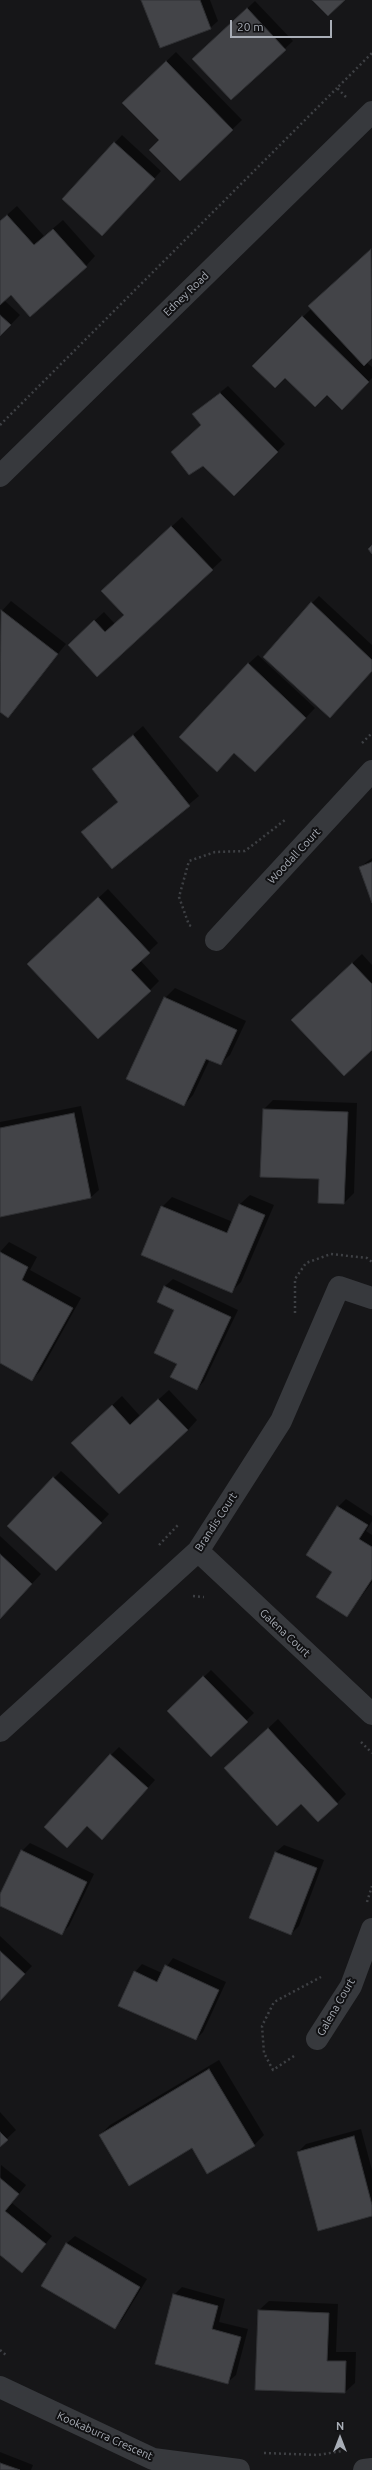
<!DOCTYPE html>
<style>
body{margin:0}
#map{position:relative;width:372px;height:2470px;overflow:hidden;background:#161618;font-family:Ubuntu,sans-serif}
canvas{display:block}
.north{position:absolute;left:320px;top:2418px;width:40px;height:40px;-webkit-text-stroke:3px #111113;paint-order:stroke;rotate:0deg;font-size:11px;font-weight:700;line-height:16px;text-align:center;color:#a9aeb7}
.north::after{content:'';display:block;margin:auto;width:14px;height:18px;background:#a9aeb7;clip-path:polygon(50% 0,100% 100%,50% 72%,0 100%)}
.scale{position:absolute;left:230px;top:20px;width:102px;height:18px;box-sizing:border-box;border:2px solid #a9aeb7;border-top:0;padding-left:5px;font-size:12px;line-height:14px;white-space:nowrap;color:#a9aeb7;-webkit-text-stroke:3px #111113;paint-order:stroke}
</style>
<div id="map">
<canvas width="372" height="2470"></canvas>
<div class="north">N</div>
<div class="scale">20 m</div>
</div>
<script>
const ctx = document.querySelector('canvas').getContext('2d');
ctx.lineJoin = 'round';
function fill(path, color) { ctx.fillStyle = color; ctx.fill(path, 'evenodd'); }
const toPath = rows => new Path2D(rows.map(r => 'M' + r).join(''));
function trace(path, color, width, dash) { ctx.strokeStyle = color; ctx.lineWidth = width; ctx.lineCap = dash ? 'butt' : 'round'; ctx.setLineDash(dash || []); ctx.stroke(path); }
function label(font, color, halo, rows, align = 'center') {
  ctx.font = font + ' Ubuntu,sans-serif'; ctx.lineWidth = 4; ctx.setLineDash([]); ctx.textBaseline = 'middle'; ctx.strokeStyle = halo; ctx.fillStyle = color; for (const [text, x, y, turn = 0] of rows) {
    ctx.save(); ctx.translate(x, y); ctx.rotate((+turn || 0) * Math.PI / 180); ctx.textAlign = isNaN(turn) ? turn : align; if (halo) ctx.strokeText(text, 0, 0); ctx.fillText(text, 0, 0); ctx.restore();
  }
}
const shadow = toPath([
 [142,0,210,0,218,21,210,28],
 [255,1,293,41,231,99,201,52],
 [176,52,242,120,180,180,160,140,133,93],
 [122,135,161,171,110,227,63,199],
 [17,206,44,236,63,220,95,256,86,266,11,294,4,300,20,315,0,336,0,221],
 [372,248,372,357,366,362,372,367,372,378,342,408,327,394,253,366,312,308,319,296],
 [228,386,285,444,234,495,202,425,193,414],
 [182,517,222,560,97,676,79,635,104,612,115,624,125,614,112,581],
 [319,596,372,645,372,670,312,603],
 [11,601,66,644,7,716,0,711,0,613],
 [258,655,315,708,265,761,248,664],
 [143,726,199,796,112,868,83,832,119,801,93,769],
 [372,858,372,900,360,867],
 [108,889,158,943,140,960,159,981,150,990,38,954],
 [362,954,372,965,372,1049,302,1011],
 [175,988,246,1021,230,1055,220,1064,210,1059,193,1095,184,1105,165,998],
 [273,1100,357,1103,354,1193,344,1203,319,1202,320,1178,264,1109],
 [81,1106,99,1190,91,1197,1,1216,0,1122],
 [250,1195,274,1205,241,1282,231,1292,162,1207,172,1197,233,1222,240,1204],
 [9,1242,37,1257,30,1270,81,1298,41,1370,32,1380,0,1362,0,1252],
 [173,1279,238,1310,204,1381,197,1389,179,1363,176,1309,158,1301,165,1286],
 [169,1390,197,1420,188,1430,82,1434,122,1396,140,1416],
 [61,1471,109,1514,64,1562,54,1478],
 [346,1499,372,1516,372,1521,366,1531,372,1535,372,1582,347,1616,334,1572,338,1507],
 [0,1536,41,1574,0,1618],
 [211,1670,254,1713,211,1755,169,1711],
 [278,1719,346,1794,337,1803,301,1802,235,1759],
 [119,1747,155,1780,109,1831,87,1825,111,1755],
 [30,1843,94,1874,69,1926,61,1934,0,1905,0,1897,22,1851],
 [284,1845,324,1860,299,1926,291,1934,250,1918,276,1852],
 [0,1936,32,1966,0,2000],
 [173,1958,226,1982,203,2032,196,2039,135,1972,142,1964,162,1973],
 [219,2060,264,2135,254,2145,192,2147,100,2135,110,2125],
 [0,2112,16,2130,0,2145],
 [361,2129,372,2170,372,2215,298,2152,306,2144],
 [1,2165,26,2185,12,2203,52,2236,29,2264,0,2254],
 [75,2236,147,2279,122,2320,114,2328,42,2285,67,2243],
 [182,2287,225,2299,219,2322,248,2329,236,2375,228,2382,174,2295],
 [269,2301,338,2304,336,2352,356,2352,355,2383,345,2392,259,2310],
 [0,2452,33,2465,31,2470,0,2470]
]);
const building = toPath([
 [141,0,200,0,211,29,160,48,141,0],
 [312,0,345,0,328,16,312,0],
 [247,8,286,50,231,100,192,59,247,8],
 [166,61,233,130,180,181,149,150,159,140,122,103,166,61],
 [114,142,155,179,102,236,62,199,114,142],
 [7,215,34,245,53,229,87,267,30,317,11,295,0,305,0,221,7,215],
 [371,249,372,358,364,366,308,306,371,249],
 [0,315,11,325,0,336,0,315],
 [302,316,369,382,342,410,327,395,315,407,285,378,275,388,252,366,302,316],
 [220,393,278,452,234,496,203,466,189,475,171,452,201,425,192,414,220,393],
 [171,526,213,570,97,677,68,645,94,620,105,632,124,615,101,591,171,526],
 [372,545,372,554,368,549,372,545],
 [311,602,372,660,372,671,330,718,263,657,311,602],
 [1,610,58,654,8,718,0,712,1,610],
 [248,663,306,718,255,772,234,753,217,772,179,737,248,663],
 [133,735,190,806,112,869,81,832,118,802,92,769,133,735],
 [372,862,372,903,359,867,372,862],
 [98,897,150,953,131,970,151,991,98,1039,27,964,98,897],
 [352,963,372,984,372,1050,344,1076,291,1020,352,963],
 [164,997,237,1030,221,1065,206,1059,184,1106,126,1079,164,997],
 [263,1109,348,1112,344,1204,318,1203,319,1179,260,1177,263,1109],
 [74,1113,91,1198,0,1217,0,1128,74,1113],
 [239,1204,265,1215,232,1293,141,1255,161,1206,227,1233,239,1204],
 [0,1252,28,1267,22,1280,73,1308,32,1381,0,1363,0,1252],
 [164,1286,231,1317,197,1390,170,1377,177,1364,154,1353,174,1310,157,1302,164,1286],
 [158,1399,188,1430,119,1494,71,1443,112,1405,130,1425,158,1399],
 [53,1477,102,1523,56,1571,7,1526,53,1477],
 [337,1506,368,1525,359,1539,372,1547,372,1579,347,1617,316,1597,332,1572,306,1555,337,1506],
 [0,1554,32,1584,0,1619,0,1554],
 [203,1676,248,1722,211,1757,167,1711,203,1676],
 [268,1728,338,1804,318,1822,301,1804,277,1826,224,1768,268,1728],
 [110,1754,148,1788,102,1840,87,1826,67,1848,44,1827,110,1754],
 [21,1850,87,1882,62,1935,0,1906,0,1894,21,1850],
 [275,1852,317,1868,291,1935,249,1918,275,1852],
 [0,1951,25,1974,0,2001,0,1951],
 [165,1965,219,1990,196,2040,118,2006,134,1971,157,1982,165,1965],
 [209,2069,255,2146,207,2174,192,2148,129,2186,99,2135,209,2069],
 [0,2132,8,2140,0,2147,0,2132],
 [354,2136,372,2205,372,2216,318,2231,297,2152,354,2136],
 [0,2178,19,2194,5,2211,46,2244,22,2273,0,2255,0,2178],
 [66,2243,140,2287,115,2329,41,2286,66,2243],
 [173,2294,218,2306,212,2329,241,2337,228,2384,155,2364,173,2294],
 [258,2310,329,2313,327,2361,346,2361,345,2393,255,2390,258,2310],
 [0,2463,20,2470,0,2470,0,2463]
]);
const path = toPath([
 [346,97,337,88,372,53],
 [0,425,337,88],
 [362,743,372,733],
 [191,926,189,925,179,897,189,861,215,852,245,851,285,820],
 [295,1313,295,1279,306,1263,331,1254,367,1258,372,1262],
 [159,1545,178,1525],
 [193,1596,204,1597],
 [361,1742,372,1753],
 [367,1902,372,1886],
 [294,2056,273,2070,264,2053,262,2026,274,2002,321,1977],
 [0,2350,6,2355],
 [264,2453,318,2455,342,2451]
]);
const minor = toPath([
 [0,476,372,112],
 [216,940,372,771],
 [198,1551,372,1714],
 [0,1731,198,1551,281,1421,339,1287,372,1298],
 [317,2039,351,1986,372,1929],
 [0,2387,153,2459,239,2470],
 [364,2470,372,2469]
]);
const streetNames = [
 ["Edney Road",186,294,-44],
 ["Woodall Court",294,856,-47],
 ["Brandis Court",216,1522,-57],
 ["Galena Court",285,1633,43],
 ["Galena Court",336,2007,-60],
 ["Kookaburra Crescent",105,2436,24]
];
fill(shadow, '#0007');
fill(building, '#434448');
trace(building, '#303134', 1);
trace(path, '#3e4044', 2.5, [2, 3]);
trace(minor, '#37393d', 22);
label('11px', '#a9aeb7', '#111113', streetNames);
</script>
